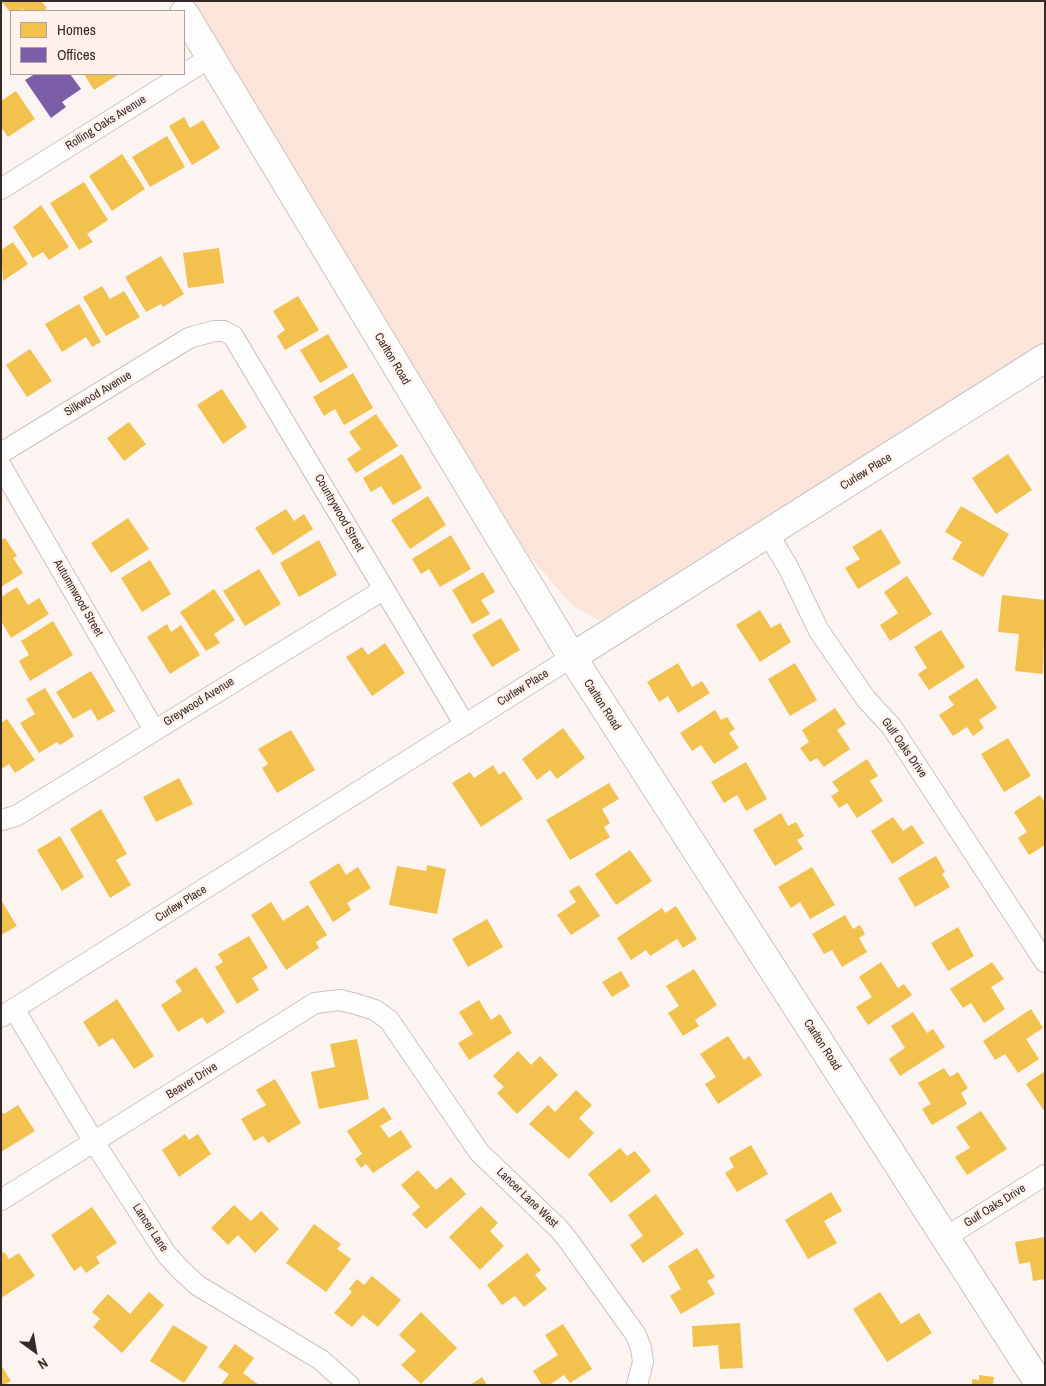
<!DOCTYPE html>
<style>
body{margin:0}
#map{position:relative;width:1046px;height:1386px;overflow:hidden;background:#fbf4f1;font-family:"Archivo Narrow",sans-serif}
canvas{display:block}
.frame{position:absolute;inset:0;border:2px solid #352a25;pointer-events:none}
.legend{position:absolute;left:10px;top:10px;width:175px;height:65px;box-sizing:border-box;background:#fff2ed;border:1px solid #aea29d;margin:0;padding:6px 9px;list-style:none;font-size:15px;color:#352a25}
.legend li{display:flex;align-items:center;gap:10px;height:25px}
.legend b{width:25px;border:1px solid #aea29d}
.north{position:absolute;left:10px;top:1326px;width:50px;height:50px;-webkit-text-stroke:4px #fff2ed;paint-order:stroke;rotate:148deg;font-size:14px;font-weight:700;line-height:20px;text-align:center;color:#352a25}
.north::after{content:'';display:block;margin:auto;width:18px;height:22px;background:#352a25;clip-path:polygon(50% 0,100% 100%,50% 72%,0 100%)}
</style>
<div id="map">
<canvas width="1046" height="1386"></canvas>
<div class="frame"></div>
<ul class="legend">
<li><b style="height:14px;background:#f2c14e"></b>Homes</li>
<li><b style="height:14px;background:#7b5ea7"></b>Offices</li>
</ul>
<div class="north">N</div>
</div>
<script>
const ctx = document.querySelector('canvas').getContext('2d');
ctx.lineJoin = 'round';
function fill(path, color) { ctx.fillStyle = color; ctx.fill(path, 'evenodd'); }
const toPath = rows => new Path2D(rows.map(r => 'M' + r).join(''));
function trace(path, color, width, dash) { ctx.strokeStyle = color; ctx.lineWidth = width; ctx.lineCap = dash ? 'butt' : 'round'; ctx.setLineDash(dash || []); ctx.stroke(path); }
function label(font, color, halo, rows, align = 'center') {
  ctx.font = font + ' "Archivo Narrow",sans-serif'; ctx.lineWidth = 5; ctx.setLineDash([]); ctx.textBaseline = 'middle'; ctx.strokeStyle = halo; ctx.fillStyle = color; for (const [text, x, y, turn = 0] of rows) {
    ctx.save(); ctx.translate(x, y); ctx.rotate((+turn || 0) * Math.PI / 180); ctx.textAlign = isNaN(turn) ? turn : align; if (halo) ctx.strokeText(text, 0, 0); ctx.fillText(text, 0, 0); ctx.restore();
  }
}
const green = toPath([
 [190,1,1045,1,1045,341,600,621,572,605,530,557,273,141]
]);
const homes = toPath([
 [1,1,41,1,47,8,43,11,25,11,23,9,11,13],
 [84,74,119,74,94,90],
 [16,91,35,119,8,137,1,127,1,101],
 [184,117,190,128,203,120,220,148,192,165,169,126],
 [167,136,185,167,150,187,132,157],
 [122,154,145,189,112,211,89,176],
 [84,182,108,220,87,234,93,242,79,250,50,203],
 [41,205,69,247,49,260,43,252,33,258,13,227],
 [13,242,28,264,3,281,1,250],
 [219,248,224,283,188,288,183,253],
 [161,256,184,294,163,307,161,304,146,312,125,277],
 [102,286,110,299,124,291,140,317,106,336,83,297],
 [298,296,319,330,285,350,277,336,285,330,273,311],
 [79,304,101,342,92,347,86,337,62,352,45,324],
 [328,334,348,367,320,383,300,350],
 [30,349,52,381,27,397,6,365],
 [353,373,373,408,344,425,335,409,324,416,313,397],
 [222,389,247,427,223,444,197,405],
 [376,414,398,446,356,473,347,459,361,449,349,432],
 [129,422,146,444,124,461,107,438],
 [402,454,422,488,393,505,381,486,371,492,363,478],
 [1008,454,1032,490,996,514,972,478],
 [428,496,446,525,410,549,391,520],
 [961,506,1009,534,983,577,952,559,962,542,945,532],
 [286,509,294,521,304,514,313,529,273,555,255,528],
 [128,518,149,549,111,573,91,543],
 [881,529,901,563,858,589,845,568,860,559,852,547],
 [451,535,471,569,440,587,429,569,421,574,412,559],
 [5,538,17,556,13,558,23,573,1,587,1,540],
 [319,540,337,575,299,597,280,563],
 [150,560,171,594,142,612,121,578],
 [259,569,281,604,245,626,223,591],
 [483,572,495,592,481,600,490,614,472,624,452,590],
 [907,576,932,614,890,641,880,625,898,613,884,592],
 [17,587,28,605,39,598,49,614,11,638,1,621,1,597],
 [214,589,235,620,214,634,220,643,206,651,180,612],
 [1002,595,1045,600,1043,674,1015,671,1019,634,998,632],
 [760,610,771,628,780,623,791,642,760,662,736,625],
 [501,618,520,650,492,667,472,635],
 [53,621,73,655,30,681,19,661,29,655,21,641],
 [167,624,171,632,181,625,200,655,170,674,147,637],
 [941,630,965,667,929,690,918,674,927,668,914,647],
 [385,643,405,673,372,696,346,657,362,647,368,655],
 [678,663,692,687,702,681,710,693,678,713,668,696,659,702,647,682],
 [795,663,817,700,790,716,768,679],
 [91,671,115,711,98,721,91,709,73,719,56,692],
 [977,678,997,708,979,720,984,728,973,736,967,727,953,736,939,715,954,705,948,697],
 [45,688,74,736,60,745,57,742,39,753,20,723,35,714,26,699],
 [835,708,846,724,837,730,850,749,824,767,817,758,810,762,800,748,809,742,802,730],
 [715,710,721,720,727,717,735,729,729,733,739,748,714,764,701,745,692,751,680,733],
 [7,719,35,760,15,773,9,764,1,769,1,723],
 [563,728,585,758,557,779,550,770,537,780,522,759],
 [291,730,315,770,277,793,262,768,268,764,258,749],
 [1008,738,1031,776,1004,792,981,754],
 [867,759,878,776,870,781,883,801,857,818,847,803,839,808,831,796,839,791,832,782],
 [746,762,767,799,746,811,737,795,724,803,711,782],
 [493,765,499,775,504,771,523,799,481,827,452,783,470,772,474,778],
 [179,778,193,804,156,822,143,797],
 [609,783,619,799,602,809,610,823,604,827,610,837,570,860,546,820],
 [1040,795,1045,803,1045,845,1029,855,1018,838,1027,832,1014,812],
 [101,809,127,854,116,860,131,885,110,898,70,829],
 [781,813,788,826,796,822,804,836,797,840,803,849,775,866,753,830],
 [893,817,903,831,912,825,924,843,892,864,871,831],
 [60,836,84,877,62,891,37,850],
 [630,850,652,881,616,905,595,874],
 [936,856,945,872,942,874,950,887,915,907,898,878],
 [339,863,346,875,358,867,371,888,347,903,351,910,333,922,309,882],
 [427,865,446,869,437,914,389,905,397,866,426,871],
 [812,867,835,905,810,919,800,902,791,908,778,887],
 [579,885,600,916,571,935,557,915,576,902,569,891],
 [1,900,17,926,1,935],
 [271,902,283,921,308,905,327,935,316,942,319,948,286,970,251,915],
 [676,906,697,939,683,948,677,939,650,956,646,950,631,960,617,938,662,908,665,913],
 [845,915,853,929,860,925,865,934,859,938,867,952,842,967,832,950,824,954,812,934],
 [487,919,503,947,468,967,452,939],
 [958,927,974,956,948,971,931,943],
 [249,936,268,968,252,978,259,990,237,1004,215,967,223,962,218,954],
 [881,962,898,988,904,984,912,995,868,1025,856,1007,872,997,859,977],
 [992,962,1004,979,991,987,1005,1009,984,1023,971,1003,963,1008,950,989],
 [196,967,225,1012,207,1024,202,1017,178,1032,161,1005,182,991,175,981],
 [694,969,717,1005,695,1020,699,1026,683,1036,668,1013,679,1006,666,986],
 [621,971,630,986,612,997,602,982],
 [117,999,154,1056,134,1069,113,1038,99,1047,83,1022],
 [479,1000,491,1020,500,1014,512,1033,469,1060,458,1043,473,1034,459,1012],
 [1031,1009,1043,1028,1026,1039,1039,1059,1018,1073,1005,1054,995,1060,983,1041],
 [913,1012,927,1033,933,1029,945,1047,900,1076,889,1059,905,1048,891,1026],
 [728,1036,744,1060,749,1056,762,1075,718,1104,705,1084,716,1077,700,1054],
 [357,1039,369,1099,319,1109,311,1072,335,1067,330,1044],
 [518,1051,531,1065,540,1056,558,1075,517,1114,497,1093,504,1087,493,1076],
 [944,1068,950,1077,958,1072,968,1088,961,1093,967,1104,932,1125,922,1109,931,1104,918,1083],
 [1045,1071,1045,1112,1026,1084],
 [275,1079,301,1123,268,1143,263,1136,254,1141,241,1119,266,1105,256,1090],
 [576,1090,592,1105,579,1118,594,1133,569,1159,529,1124,548,1105,555,1112],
 [18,1105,35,1131,1,1152,1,1111,4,1114],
 [384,1107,392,1119,380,1126,389,1138,401,1130,412,1147,373,1173,366,1164,361,1168,355,1159,362,1154,347,1131],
 [981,1111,1007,1149,967,1175,955,1157,970,1148,956,1127],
 [185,1134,189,1140,198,1134,211,1154,179,1177,162,1150],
 [751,1145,768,1174,737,1192,725,1173,734,1167,729,1158],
 [620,1148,627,1156,635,1151,651,1171,611,1203,588,1174],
 [418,1170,436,1190,451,1177,466,1194,426,1229,412,1214,420,1207,401,1185],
 [831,1192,842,1211,824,1221,837,1243,808,1259,785,1220],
 [656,1194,684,1234,643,1263,630,1245,643,1236,628,1215],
 [234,1205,251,1221,261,1211,279,1229,255,1253,238,1235,228,1245,211,1228],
 [481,1206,498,1223,490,1231,504,1246,480,1270,449,1237],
 [92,1207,117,1243,96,1257,100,1263,86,1273,81,1266,74,1271,51,1235],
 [314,1224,341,1244,337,1249,351,1259,326,1292,286,1263],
 [1045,1237,1045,1279,1033,1281,1030,1262,1019,1264,1015,1242],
 [697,1248,715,1277,707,1281,715,1294,681,1314,670,1296,681,1289,668,1266],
 [4,1252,9,1259,19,1253,35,1276,1,1298,1,1254],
 [527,1253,541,1270,535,1275,547,1289,524,1307,515,1296,502,1305,487,1285],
 [372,1276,401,1300,378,1327,363,1315,352,1327,334,1313,352,1292,349,1289,357,1279,364,1285],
 [149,1292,164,1305,122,1353,93,1327,100,1319,92,1312,108,1294,130,1314],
 [880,1292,901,1324,919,1313,932,1333,887,1362,853,1309],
 [421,1312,457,1348,421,1384,401,1365,416,1351,399,1335],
 [740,1323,743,1368,720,1369,718,1345,693,1347,692,1326],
 [563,1324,592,1369,570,1383,564,1375,549,1385,542,1385,533,1371,558,1355,545,1335],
 [173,1325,208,1347,184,1383,150,1361],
 [235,1344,254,1358,243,1373,259,1385,221,1385,229,1374,218,1367],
 [1,1365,11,1381,4,1385,1,1385],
 [979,1375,994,1377,993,1385,972,1385,972,1379,979,1380],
 [482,1377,487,1385,470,1385]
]);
const offices = toPath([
 [35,74,70,74,81,89,62,102,66,107,51,118,25,80]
]);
const street = toPath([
 [1,189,211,57],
 [1,453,189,338,214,331,224,331,233,336,465,725],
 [1,466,154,730],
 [768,534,788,567,819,631,866,699,891,726,1045,962],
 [1,820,16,816,383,590],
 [14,1009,94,1142,167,1255,180,1269,197,1285,321,1360,349,1385],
 [1,1017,572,657],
 [1,1200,315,1003,340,1000,356,1004,375,1010,389,1020,479,1152,559,1229,568,1240,636,1335,641,1348,643,1362,637,1385],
 [946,1237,1045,1175]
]);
const secondary = toPath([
 [184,13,572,657,1040,1385],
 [572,657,1045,358]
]);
const streetNames = [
 ["Rolling Oaks Avenue",106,123,-32],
 ["Carlton Road",392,359,59],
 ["Silkwood Avenue",98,394,-31],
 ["Curlew Place",866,472,-32],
 ["Countrywood Street",339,513,60],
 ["Autumnwood Street",78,598,60],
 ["Curlew Place",523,688,-32],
 ["Greywood Avenue",199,702,-32],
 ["Carlton Road",602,705,57],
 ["Gulf Oaks Drive",904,748,55],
 ["Curlew Place",181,904,-32],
 ["Carlton Road",822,1045,57],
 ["Beaver Drive",192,1081,-32],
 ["Lancer Lane West",527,1198,44],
 ["Gulf Oaks Drive",995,1206,-32],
 ["Lancer Lane",150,1228,57]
];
fill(green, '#fbe4da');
fill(homes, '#f2c14e');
fill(offices, '#7b5ea7');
trace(street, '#cbc2be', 22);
trace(secondary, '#cbc2be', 30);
trace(street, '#fefdfd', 20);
trace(secondary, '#fefdfd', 28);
label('12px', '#352a25', '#fff2ed', streetNames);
</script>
